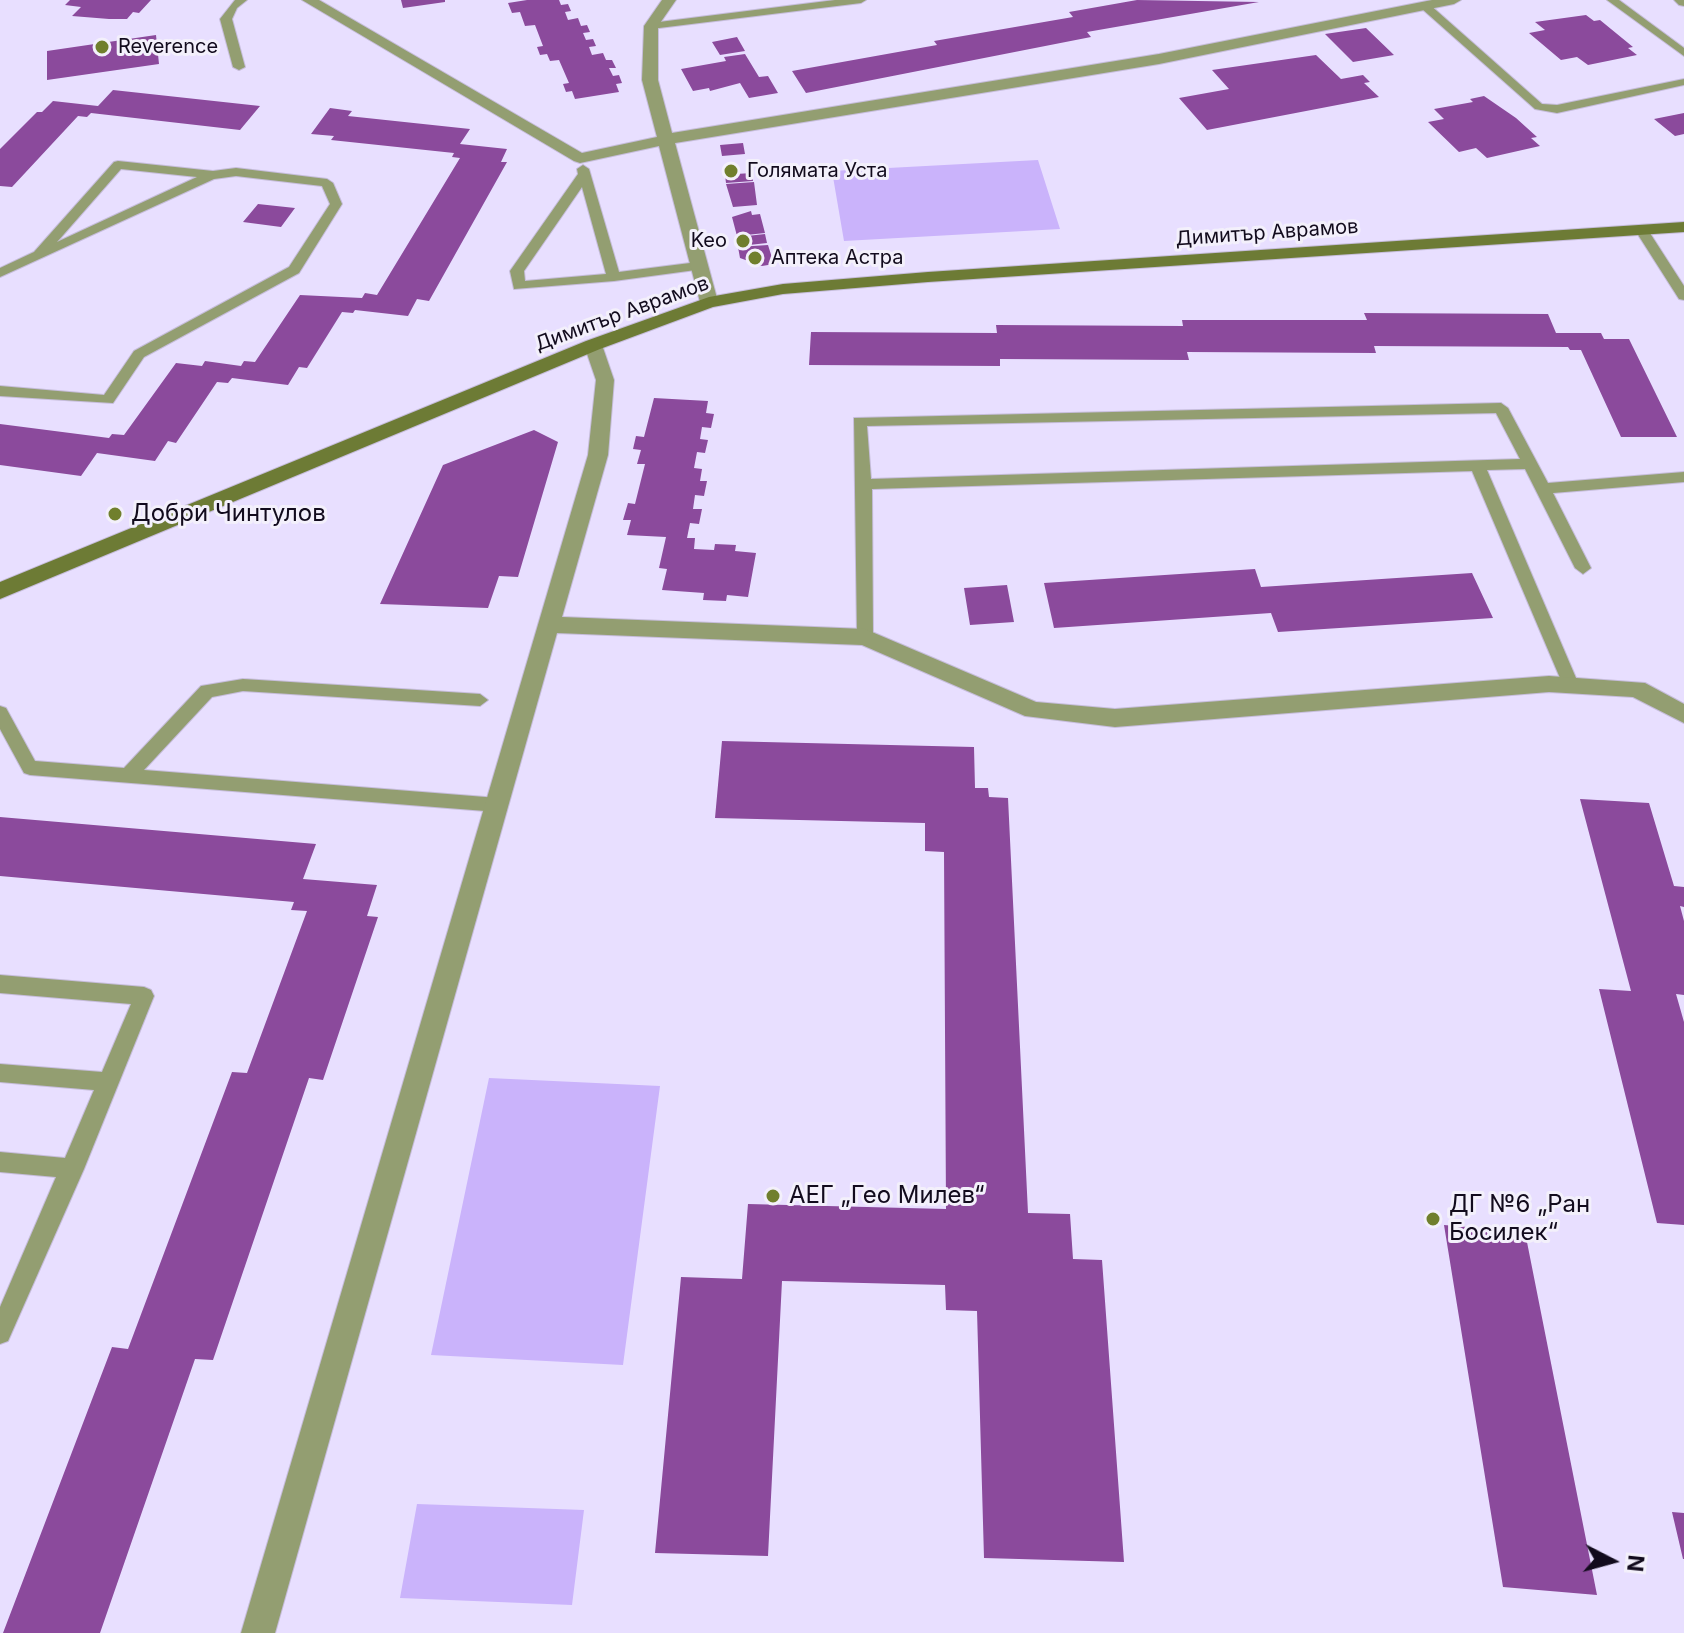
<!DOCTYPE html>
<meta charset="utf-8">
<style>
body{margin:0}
#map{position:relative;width:1684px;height:1633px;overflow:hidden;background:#e8dfff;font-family:Inter,sans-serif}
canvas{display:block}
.north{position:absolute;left:1572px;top:1521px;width:80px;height:80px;-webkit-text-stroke:6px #f3f0fb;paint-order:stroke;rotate:96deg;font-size:22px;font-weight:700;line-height:32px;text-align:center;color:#120b1d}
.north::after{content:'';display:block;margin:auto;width:28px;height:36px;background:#120b1d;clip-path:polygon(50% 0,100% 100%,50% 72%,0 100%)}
</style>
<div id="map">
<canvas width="1684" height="1633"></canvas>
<div class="north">N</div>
</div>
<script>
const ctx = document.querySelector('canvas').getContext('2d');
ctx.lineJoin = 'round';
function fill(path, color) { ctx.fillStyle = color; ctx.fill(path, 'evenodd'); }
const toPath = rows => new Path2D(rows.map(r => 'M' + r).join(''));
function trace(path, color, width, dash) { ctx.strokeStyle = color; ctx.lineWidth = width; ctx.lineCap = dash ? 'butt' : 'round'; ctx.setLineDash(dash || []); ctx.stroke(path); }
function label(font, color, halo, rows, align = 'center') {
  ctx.font = font + ' Inter,sans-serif'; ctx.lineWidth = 6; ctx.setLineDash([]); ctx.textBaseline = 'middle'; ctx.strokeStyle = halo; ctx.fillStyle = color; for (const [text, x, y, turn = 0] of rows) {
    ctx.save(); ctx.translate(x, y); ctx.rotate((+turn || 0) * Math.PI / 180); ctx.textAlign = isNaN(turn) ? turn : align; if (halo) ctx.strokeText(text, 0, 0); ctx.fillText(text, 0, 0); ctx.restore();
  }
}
const green = toPath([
 [1038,160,1060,229,844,241,832,171],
 [489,1078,660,1086,623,1365,431,1355],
 [417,1504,584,1510,572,1605,400,1598]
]);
const building = toPath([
 [70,0,151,0,139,13,133,12,127,19,109,19,72,16,81,7,65,5],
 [401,0,445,0,445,2,403,8],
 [527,0,559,0,561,5,568,4,571,11,565,12,568,20,578,18,581,26,587,25,590,32,583,33,586,40,593,39,596,46,589,47,592,55,603,53,606,60,612,60,616,68,609,68,613,76,619,75,622,83,616,84,619,92,575,99,572,91,566,92,563,84,569,83,559,60,550,61,547,54,540,55,537,47,543,46,535,25,525,26,520,12,512,13,508,3],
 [1137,0,1259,2,1087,32,1091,37,806,93,792,71,937,45,934,41,1073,17,1069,12],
 [1586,15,1594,21,1600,20,1633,47,1628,48,1637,55,1588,65,1577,57,1561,60,1529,33,1545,30,1535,22],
 [1366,28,1394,55,1353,62,1325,34],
 [156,35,159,64,47,80,47,51],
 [737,37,745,51,720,55,712,42],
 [745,54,759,77,768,76,778,93,749,98,740,83,710,91,709,88,693,91,681,69,726,61,724,57],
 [1316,55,1341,79,1363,75,1370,82,1364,83,1379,97,1207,130,1179,98,1229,89,1212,70],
 [113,90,260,106,240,130,91,113,87,117,78,116,12,187,0,186,0,149,37,112,42,112,53,101,98,106],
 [1484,96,1516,118,1537,137,1531,138,1540,146,1487,158,1476,148,1459,152,1428,122,1444,119,1434,109,1473,102,1470,99],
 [330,108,352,111,348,116,470,129,460,144,507,149,501,162,507,162,429,301,417,299,408,316,355,310,353,313,342,312,307,368,299,367,288,385,232,378,228,383,217,382,176,443,168,441,155,461,97,453,81,476,0,465,0,424,109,438,112,434,124,435,176,363,202,366,205,361,241,366,244,361,255,362,300,295,362,298,365,293,377,295,460,158,452,157,454,153,331,140,334,136,311,134],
 [1684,113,1684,134,1675,136,1654,119],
 [743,143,745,154,722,156,720,145],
 [734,166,736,174,752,173,753,181,726,183,724,167],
 [754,182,757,205,733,207,726,184],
 [258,204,295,208,281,227,243,222],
 [751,211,752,215,760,214,765,233,737,236,732,217],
 [765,234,767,243,740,246,738,237],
 [768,245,774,264,762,266,740,258,738,247],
 [1364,313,1548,314,1556,333,1601,333,1604,339,1629,339,1677,437,1621,437,1581,350,1570,350,1568,347,1374,346,1376,353,1187,352,1189,360,1000,359,1000,366,809,365,811,332,997,333,996,325,1183,326,1182,320,1367,320],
 [654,398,708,401,706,413,714,414,711,428,702,427,700,439,708,440,705,453,697,452,694,468,702,469,700,481,707,481,704,496,695,495,693,509,702,509,699,524,690,523,687,538,695,538,694,549,714,550,715,544,736,545,735,551,756,553,748,597,727,595,726,601,703,600,704,593,662,590,667,569,659,568,666,537,627,535,631,520,623,520,628,503,635,504,645,464,637,464,641,450,633,449,636,436,644,437],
 [534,430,558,442,518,577,499,576,488,608,380,604,443,465],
 [1255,569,1261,587,1472,573,1493,618,1278,632,1271,613,1054,628,1044,583],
 [1007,585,1014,622,970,625,964,588],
 [722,741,974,747,975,788,988,788,989,797,1008,798,1028,1213,1070,1214,1073,1259,1102,1260,1124,1562,984,1558,977,1311,946,1310,945,1285,782,1281,768,1556,655,1553,681,1277,742,1279,748,1204,946,1209,944,852,925,851,925,823,715,818],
 [1580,799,1649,803,1674,886,1684,887,1684,907,1680,906,1684,921,1684,995,1676,994,1684,1022,1684,1225,1657,1223,1599,989,1631,991],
 [0,817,316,844,303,879,377,885,367,916,378,917,323,1080,309,1078,213,1360,195,1359,100,1633,3,1633,112,1347,128,1349,232,1072,247,1073,307,911,291,910,294,902,0,876],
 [1444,1225,1525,1232,1597,1595,1503,1587],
 [1672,1512,1684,1513,1684,1559,1683,1559]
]);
const lane = toPath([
 [235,0,247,0,237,8,232,19,245,67,239,70,233,67,220,19,235,0],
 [835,0,866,0,861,3,651,29,645,26,651,23,835,0],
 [1607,0,1619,0,1684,48,1684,56,1607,0],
 [1421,4,1429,4,1542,104,1557,105,1684,79,1684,85,1557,113,1535,109,1421,8,1421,4],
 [118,161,213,171,236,168,327,179,333,183,342,204,299,273,144,357,113,403,0,396,0,386,104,395,134,351,289,267,330,204,322,186,236,176,214,179,0,277,0,268,34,252,114,162,118,161],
 [121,169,197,177,57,242,121,169],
 [583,165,589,169,619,272,698,262,705,266,703,269,614,281,514,289,510,271,578,174,577,169,583,165],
 [582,187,606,274,525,281,524,271,582,187],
 [1641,226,1646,227,1684,286,1684,300,1679,299,1635,230,1641,226],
 [1501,403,1508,408,1548,483,1684,472,1684,482,1553,493,1591,568,1583,574,1575,568,1525,469,1487,470,1579,685,1577,690,1571,691,1563,685,1472,471,872,489,873,637,865,643,857,637,854,418,1501,403],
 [1496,413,1520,459,871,479,867,426,1496,413],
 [243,679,480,694,488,700,480,706,243,691,212,697,144,770,498,798,504,800,507,805,504,810,498,812,30,775,24,773,0,729,0,706,6,708,35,761,124,768,201,686,243,679],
 [0,975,144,987,151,990,154,996,84,1169,8,1341,0,1344,0,1307,56,1177,0,1172,0,1152,65,1158,94,1090,0,1082,0,1064,102,1072,131,1004,0,993,0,975]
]);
const street = toPath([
 [302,0,319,0,582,153,657,137,642,80,644,26,662,0,676,0,658,26,658,80,672,133,1159,54,1432,0,1461,0,1454,4,1159,64,675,143,718,302,709,307,700,302,659,146,580,163,574,161,302,0],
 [1674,0,1684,0,1684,6,1679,5,1674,0],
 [593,339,602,345,614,380,608,455,562,617,865,629,1036,702,1115,709,1549,676,1645,683,1684,704,1684,723,1633,697,1549,692,1115,727,1025,716,862,645,557,633,275,1633,241,1633,588,455,596,380,584,345,593,339]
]);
const secondary = toPath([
 [1684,222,1684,232,928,282,783,294,713,307,600,349,0,599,0,582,586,341,709,297,783,284,928,272,1684,222]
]);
const markers = [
 [102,47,8,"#707f2d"],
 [731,171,8,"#707f2d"],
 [743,241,8,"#707f2d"],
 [755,258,8,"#707f2d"],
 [115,514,8,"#707f2d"],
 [773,1196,8,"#707f2d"],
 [1433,1219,8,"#707f2d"]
];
const farPoinames = [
 ["Reverence",118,47],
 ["Голямата Уста",747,171],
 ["Keo",727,241,"right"],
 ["Аптека Астра",771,258]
];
const farStreetnames = [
 ["Димитър Аврамов",1267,233,-4],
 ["Димитър Аврамов",622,314,-20]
];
const poiNames = [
 ["Добри Чинтулов",131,514],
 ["АЕГ „Гео Милев“",789,1196],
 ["ДГ №6 „Ран",1449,1205],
 ["Босилек“",1449,1233]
];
fill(green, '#cab3fb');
fill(building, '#8b4a9c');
trace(lane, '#c6bddb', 2);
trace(street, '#c6bddb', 2);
trace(secondary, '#c6bddb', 2);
fill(lane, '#939e71');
fill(street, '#939e71');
fill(secondary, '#6d7b35');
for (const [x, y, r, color] of markers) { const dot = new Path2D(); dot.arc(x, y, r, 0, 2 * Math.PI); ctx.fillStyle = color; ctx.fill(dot); trace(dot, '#f3f0fb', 3); }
label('20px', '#120b1d', '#f3f0fb', farPoinames, 'left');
label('20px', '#120b1d', '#f3f0fb', farStreetnames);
label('24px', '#120b1d', '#f3f0fb', poiNames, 'left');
</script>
